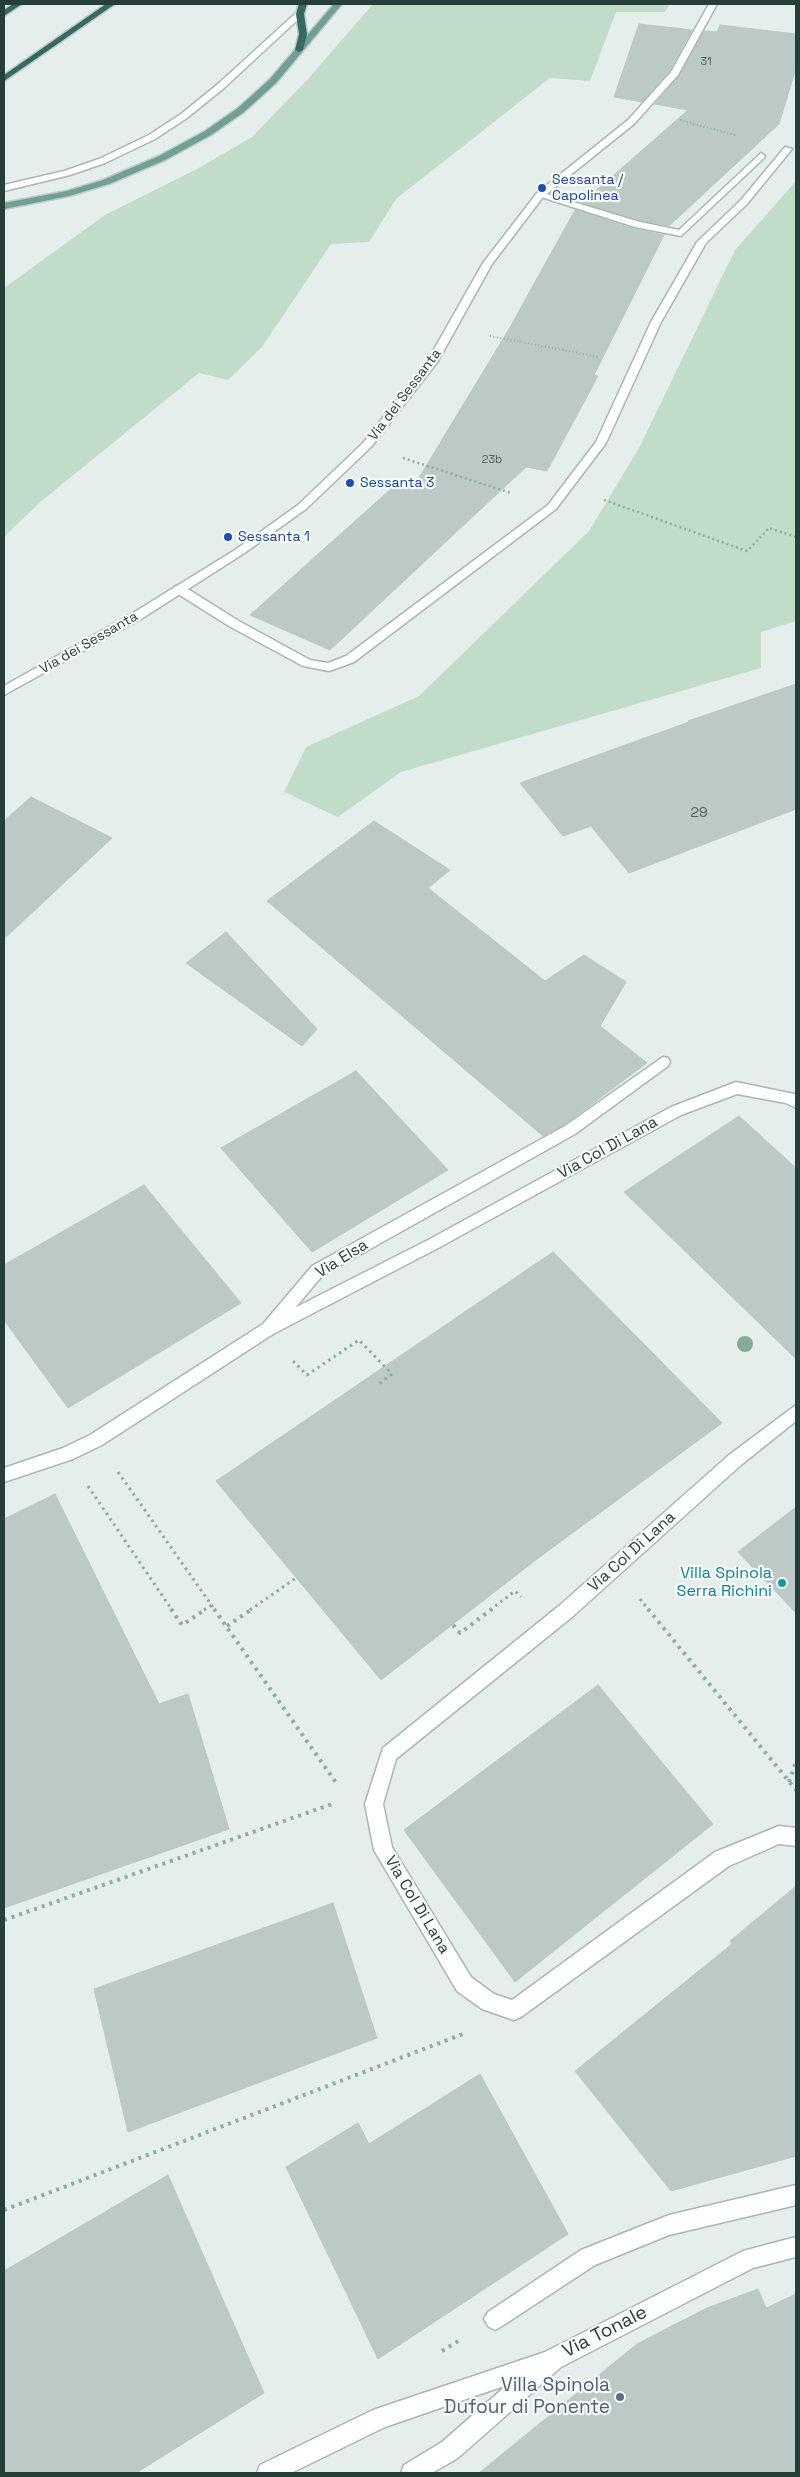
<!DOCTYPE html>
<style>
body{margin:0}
#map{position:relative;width:800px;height:2477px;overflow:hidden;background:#e6eeeb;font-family:"Space Grotesk",sans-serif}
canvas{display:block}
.frame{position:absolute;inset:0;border:5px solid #263f3a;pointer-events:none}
</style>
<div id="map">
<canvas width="800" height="2477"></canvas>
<div class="frame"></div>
</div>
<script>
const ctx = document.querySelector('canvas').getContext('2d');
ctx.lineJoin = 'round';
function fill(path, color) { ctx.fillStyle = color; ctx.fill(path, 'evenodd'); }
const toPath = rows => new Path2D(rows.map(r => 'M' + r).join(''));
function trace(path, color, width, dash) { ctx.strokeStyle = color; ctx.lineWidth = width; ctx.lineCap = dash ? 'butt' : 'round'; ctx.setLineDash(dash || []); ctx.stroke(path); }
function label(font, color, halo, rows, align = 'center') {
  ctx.font = font + ' "Space Grotesk",sans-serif'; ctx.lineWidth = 4.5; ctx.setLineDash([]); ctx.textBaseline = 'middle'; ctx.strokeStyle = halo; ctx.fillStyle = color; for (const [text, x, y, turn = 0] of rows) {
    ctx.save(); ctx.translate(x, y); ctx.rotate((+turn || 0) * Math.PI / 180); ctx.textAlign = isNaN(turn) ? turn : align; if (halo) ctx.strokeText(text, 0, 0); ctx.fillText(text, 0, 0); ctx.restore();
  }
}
const green = toPath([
 [373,4,670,4,665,12,616,12,590,81,550,78,396,199,369,242,331,244,262,347,228,380,199,373,39,503,4,537,4,288,105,215,197,169,252,137,308,79],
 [796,181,796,621,761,632,761,668,401,772,338,817,284,792,306,747,419,696,589,531,639,448,735,250]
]);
const building = toPath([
 [639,24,692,30,669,71,642,102,614,97,639,24],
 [720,25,796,34,796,68,779,124,669,226,640,220,582,203,688,110,655,104,679,76,704,31,717,32,720,25],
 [575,210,634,229,664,235,594,375,598,376,547,471,526,467,330,650,250,615,401,480,414,486,509,329,575,210],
 [796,684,796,809,629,873,591,826,563,836,520,783,689,722,688,721,796,684],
 [31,797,112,838,4,939,4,821,31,797],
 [374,821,450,870,428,888,545,981,584,955,626,982,600,1026,647,1063,562,1126,543,1136,267,901,374,821],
 [226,932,317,1029,302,1046,186,963,226,932],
 [356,1071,448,1170,312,1252,221,1148,356,1071],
 [739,1116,796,1168,796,1359,624,1192,739,1116],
 [144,1185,241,1303,68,1408,4,1320,4,1265,144,1185],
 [553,1252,722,1423,537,1559,381,1680,216,1481,553,1252],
 [55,1494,159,1704,188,1694,229,1829,4,1908,4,1519,55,1494],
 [796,1507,796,1613,738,1552,796,1507],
 [598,1685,713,1824,515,1982,404,1830,598,1685],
 [796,1886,796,2156,671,2191,575,2071,732,1944,730,1941,796,1886],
 [333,1903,377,2038,128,2132,94,1989,333,1903],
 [480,2074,568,2234,378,2359,286,2167,358,2123,369,2144,480,2074],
 [168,2175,264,2393,136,2473,4,2473,4,2271,168,2175],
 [758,2289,766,2308,796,2294,796,2473,479,2473,637,2344,707,2308,758,2289]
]);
const pathFar3 = toPath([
 [680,120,735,135],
 [490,336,599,357]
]);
const pathFar2 = toPath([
 [403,458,511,493],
 [604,500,747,551,769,528,796,537]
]);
const pathFar1 = toPath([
 [293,1361,307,1375,359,1340,392,1374,378,1385],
 [118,1472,215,1610],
 [88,1486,172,1610],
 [640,1599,649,1610],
 [204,1610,212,1605],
 [250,1610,296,1578],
 [490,1610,515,1591,521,1597]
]);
const path = toPath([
 [171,1609,182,1625,206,1609],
 [214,1609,337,1784],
 [648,1609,796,1790],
 [453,1625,460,1633,492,1609],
 [227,1626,252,1609],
 [789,1782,796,1762],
 [4,1920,335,1803],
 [4,2210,463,2034],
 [442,2351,460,2340]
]);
const lane = toPath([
 [297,12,304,14,224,88,187,118,155,139,105,163,70,175,4,191,4,185,64,171,99,159,149,135,181,114,218,84,297,12],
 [785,147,792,149,747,204,706,243,661,322,606,443,556,509,354,662,329,671,303,666,229,626,175,592,175,586,183,586,237,620,310,660,328,663,346,656,548,505,596,442,651,322,697,242,741,200,785,147],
 [761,153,765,156,764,158,681,236,635,227,535,195,540,192,640,222,679,230,761,153],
 [663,1057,668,1058,670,1062,668,1066,575,1134,322,1276,273,1334,268,1336,263,1334,260,1329,263,1324,312,1266,565,1126,663,1057],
 [796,2185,796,2205,669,2235,595,2265,502,2326,495,2330,488,2326,484,2319,488,2312,581,2250,669,2215,796,2185]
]);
const street = toPath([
 [709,4,717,4,678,75,634,124,543,197,492,264,438,361,371,447,306,509,243,554,141,619,4,695,4,686,133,613,235,550,298,505,363,443,428,360,483,263,537,193,628,120,671,72,709,4],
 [736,1082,794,1094,796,1095,796,1108,786,1103,737,1094,681,1115,440,1247,273,1334,102,1445,73,1459,4,1482,4,1468,63,1448,90,1435,263,1324,430,1239,671,1107,736,1082],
 [796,1405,796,1421,741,1465,572,1617,396,1759,383,1804,392,1847,471,1977,494,1994,512,2000,715,1852,779,1826,796,1828,796,1846,779,1844,729,1866,521,2017,514,2020,482,2009,457,1991,374,1850,365,1804,383,1748,560,1605,729,1455,796,1405],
 [796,2237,796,2257,753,2268,561,2367,458,2458,432,2473,401,2473,404,2465,442,2442,507,2385,385,2427,291,2473,257,2473,260,2465,373,2410,545,2352,743,2251,796,2237]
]);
const primary = toPath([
 [334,4,342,4,276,83,244,112,211,135,165,160,109,184,69,196,4,209,4,203,67,191,103,180,159,156,205,131,238,108,270,79,334,4]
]);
const highway = toPath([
 [13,4,22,4,4,16,4,10,13,4],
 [106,4,115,4,4,81,4,75,106,4],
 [299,4,307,4,304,14,307,34,303,50,299,52,295,50,299,34,296,14,299,4]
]);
const trees = [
 [745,1344]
];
const markers = [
 [542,188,5,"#1a4fb4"],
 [350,483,5,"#1a4fb4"],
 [228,537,5,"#1a4fb4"],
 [782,1583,5,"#0f9aa8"],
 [620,2397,5,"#5c6f8a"]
];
const farNumbernames = [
 ["31",706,62],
 ["23b",492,460]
];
const farTransitnames = [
 ["Sessanta /",552,180],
 ["Capolinea",552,196],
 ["Sessanta 3",360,483],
 ["Sessanta 1",238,537]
];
const farStreetnames = [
 ["Via dei Sessanta",405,395,-53],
 ["Via dei Sessanta",89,643,-30]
];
const numberNames = [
 ["29",699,813]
];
const streetNames = [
 ["Via Col Di Lana",608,1148,-29],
 ["Via Elsa",342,1259,-32],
 ["Via Col Di Lana",632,1552,-42],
 ["Via Col Di Lana",417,1905,59]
];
const cultureNames = [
 ["Villa Spinola",772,1574],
 ["Serra Richini",772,1592]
];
const nearStreetnames = [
 ["Via Tonale",605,2332,-27]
];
const nearServicenames = [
 ["Villa Spinola",610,2386],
 ["Dufour di Ponente",610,2408]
];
fill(green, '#c1ddca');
fill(building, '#bcc9c4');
trace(building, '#b9c8c2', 1);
trace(lane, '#a9b6b2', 3);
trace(street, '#a9b6b2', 3);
trace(primary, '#c2c9c8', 3);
trace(highway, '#c2c9c8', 3);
trace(pathFar3, '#89afa5', 2, [1, 2.5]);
trace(pathFar2, '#89afa5', 2.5, [2, 3]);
trace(pathFar1, '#89afa5', 3, [2.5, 4]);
trace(path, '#89afa5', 4, [3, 5]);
fill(lane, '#fff');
fill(street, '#fff');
fill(primary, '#6ea096');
fill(highway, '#346a61');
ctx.fillStyle = '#84ab95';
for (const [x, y] of trees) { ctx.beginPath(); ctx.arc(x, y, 8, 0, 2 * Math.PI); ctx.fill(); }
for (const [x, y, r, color] of markers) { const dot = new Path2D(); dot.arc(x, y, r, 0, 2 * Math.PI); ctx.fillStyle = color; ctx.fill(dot); trace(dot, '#f7fbf9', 2); }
label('11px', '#4c625c', null, farNumbernames);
label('14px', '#164399', '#f7fbf9', farTransitnames, 'left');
label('14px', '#263f3a', '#f7fbf9', farStreetnames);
label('14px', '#4c625c', null, numberNames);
label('16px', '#263f3a', '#f7fbf9', streetNames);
label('16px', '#0d838f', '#f7fbf9', cultureNames, 'right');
label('19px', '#263f3a', '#f7fbf9', nearStreetnames);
label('19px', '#4e5e75', '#f7fbf9', nearServicenames, 'right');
</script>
